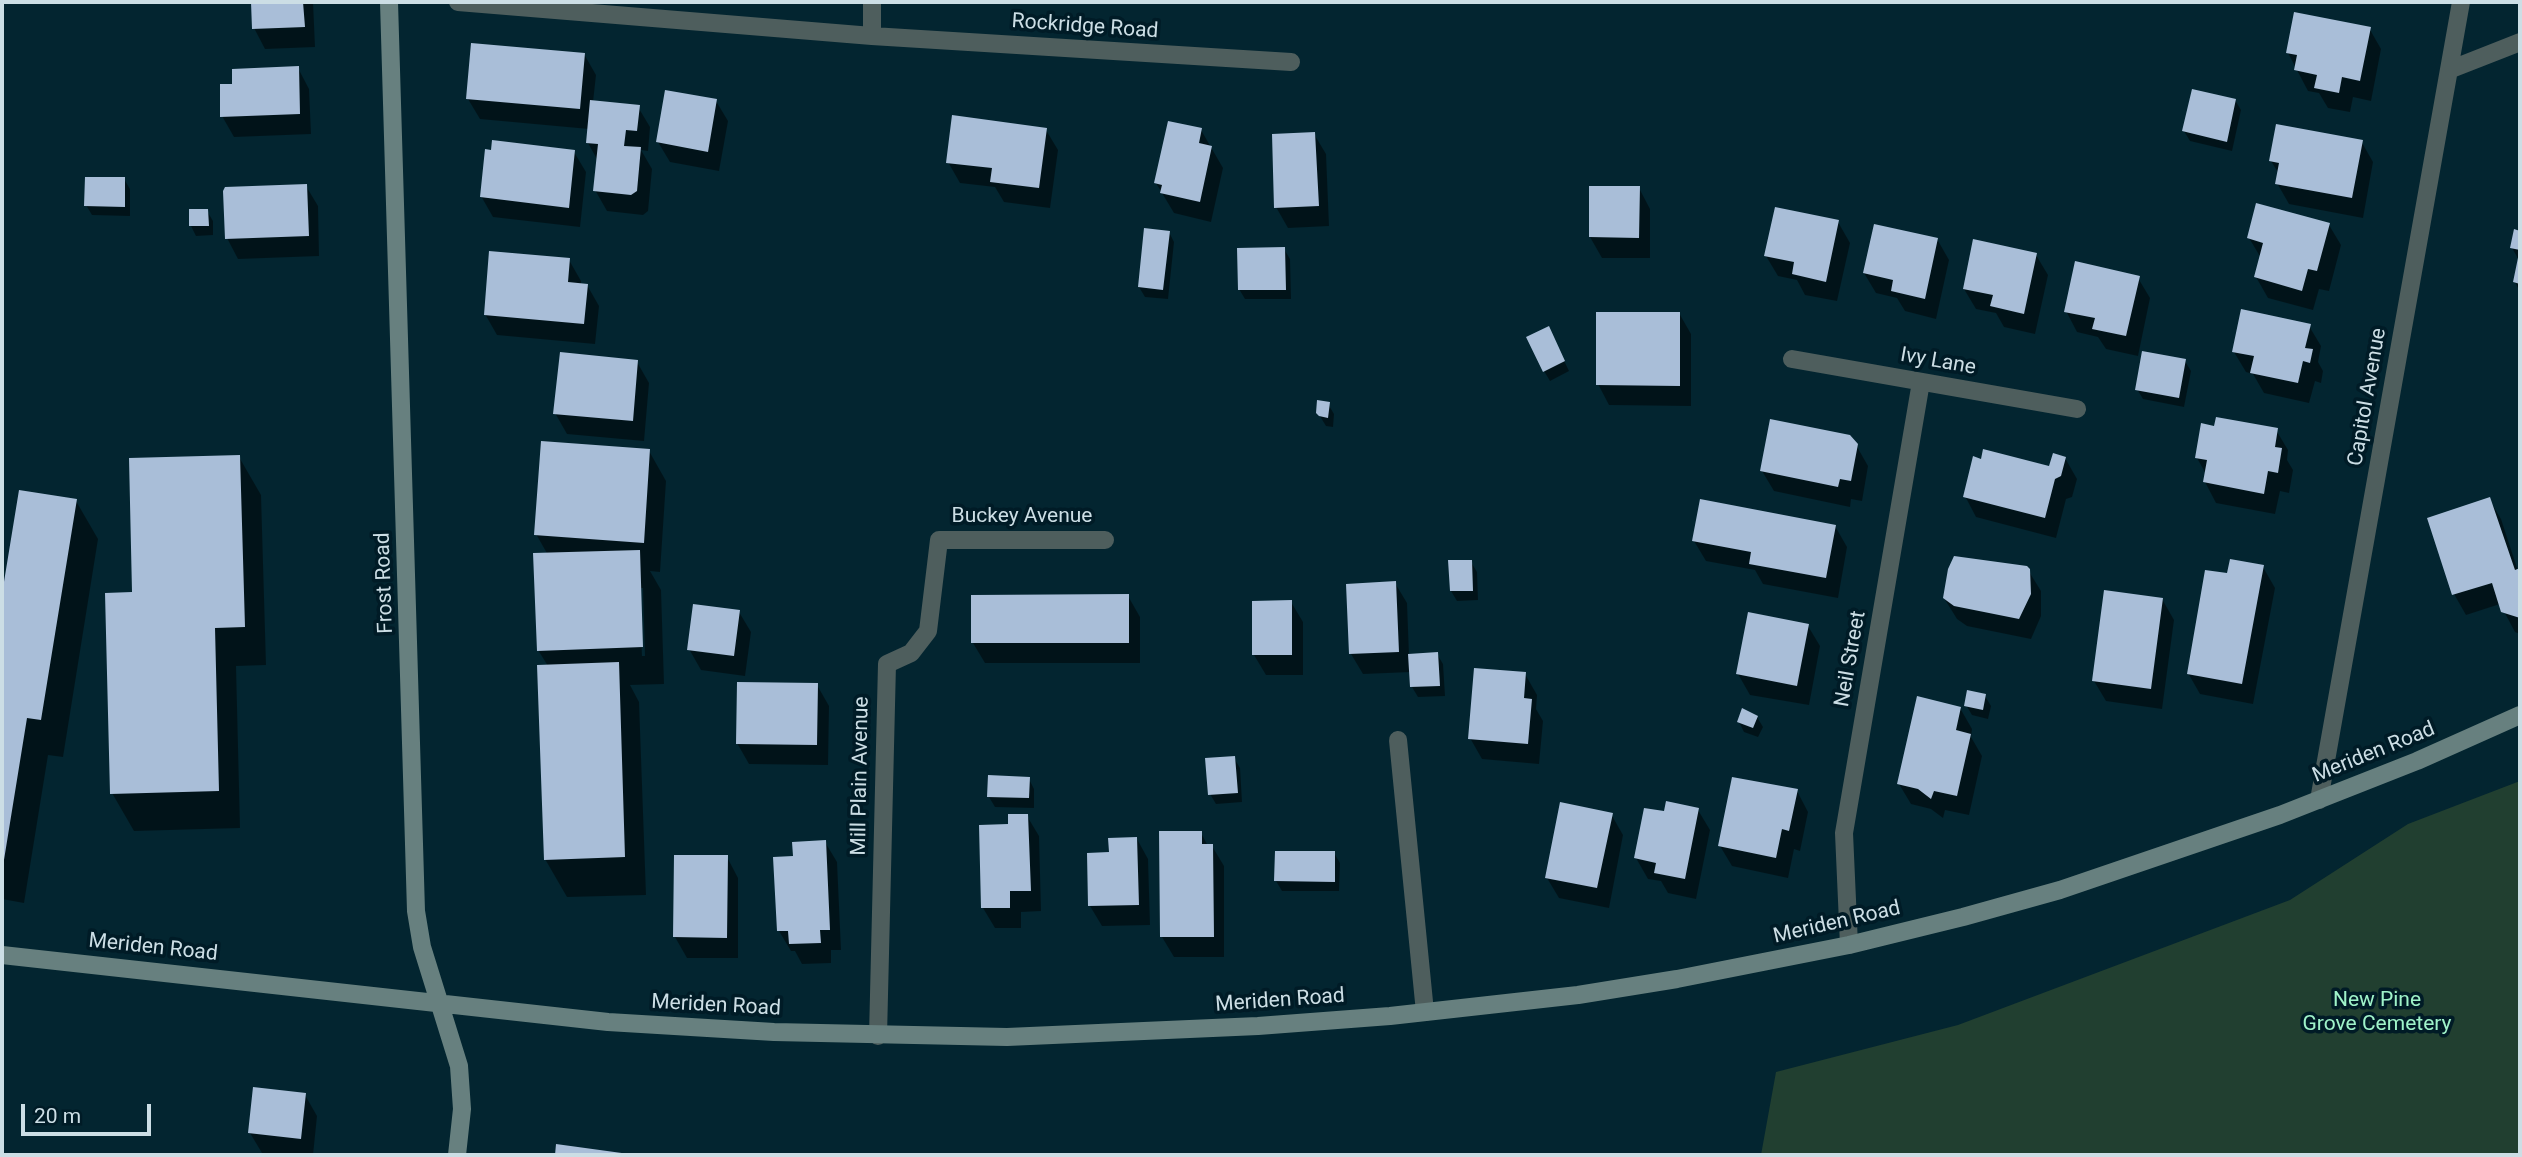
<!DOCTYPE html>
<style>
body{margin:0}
#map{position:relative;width:2522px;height:1157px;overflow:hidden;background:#032530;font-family:Roboto,sans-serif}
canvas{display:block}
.frame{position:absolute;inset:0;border:4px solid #ccdee5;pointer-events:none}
.scale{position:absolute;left:21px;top:1104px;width:130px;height:32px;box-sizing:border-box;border:4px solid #ccdee5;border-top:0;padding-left:9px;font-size:21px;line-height:24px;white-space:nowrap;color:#ccdee5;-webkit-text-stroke:5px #001b26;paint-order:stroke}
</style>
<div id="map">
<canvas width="2522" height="1157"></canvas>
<div class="frame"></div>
<div class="scale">20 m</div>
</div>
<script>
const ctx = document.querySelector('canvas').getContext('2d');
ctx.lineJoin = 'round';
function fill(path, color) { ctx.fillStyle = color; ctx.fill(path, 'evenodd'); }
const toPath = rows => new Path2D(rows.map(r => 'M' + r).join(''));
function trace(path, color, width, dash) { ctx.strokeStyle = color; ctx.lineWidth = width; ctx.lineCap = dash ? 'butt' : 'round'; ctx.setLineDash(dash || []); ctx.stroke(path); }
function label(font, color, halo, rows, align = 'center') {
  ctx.font = font + ' Roboto,sans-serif'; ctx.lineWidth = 7; ctx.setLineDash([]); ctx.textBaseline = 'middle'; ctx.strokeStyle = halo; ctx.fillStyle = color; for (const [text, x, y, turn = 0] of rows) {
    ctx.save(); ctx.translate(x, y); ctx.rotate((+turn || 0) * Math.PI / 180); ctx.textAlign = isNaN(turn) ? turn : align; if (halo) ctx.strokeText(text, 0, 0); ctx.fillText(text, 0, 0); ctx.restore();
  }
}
const green = toPath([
 [2520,781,2520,1155,1761,1155,1776,1072,1958,1025,2290,900,2408,824]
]);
const shadow = toPath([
 [252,2,313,2,315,47,265,49,254,28],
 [2369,28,2381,49,2371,101,2353,97,2350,112,2328,108,2319,93,2308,91,2288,53],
 [584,54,596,75,593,102,638,107,650,127,648,151,641,150,652,169,648,211,643,215,607,211,595,190,598,161,588,143,589,129,480,119,468,99],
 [298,68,309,89,311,134,234,137,222,116,234,86],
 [2235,100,2241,110,2232,151,2190,141,2184,131],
 [716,101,728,121,719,171,670,162,658,142],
 [1046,130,1058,150,1050,208,1004,202,995,187,960,183,948,162],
 [1201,130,1223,168,1211,222,1174,213,1156,183],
 [1314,134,1326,154,1329,226,1288,228,1276,207],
 [2361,141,2373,162,2363,218,2289,204,2277,183,2279,174,2271,161],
 [574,152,586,172,580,227,493,217,481,196],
 [124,179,130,189,130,216,92,215,86,205],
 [306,186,318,206,319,256,238,259,227,238],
 [1639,188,1650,209,1650,258,1602,258,1590,237],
 [207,211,213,221,213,235,196,236,191,226],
 [1838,222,1850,243,1837,301,1805,295,1797,280,1778,276,1766,256],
 [2329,225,2341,245,2329,291,2319,289,2313,310,2268,298,2256,277,2261,258,2249,238],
 [2515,231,2520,233,2520,292,2515,282,2519,260,2512,248],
 [1169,232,1174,242,1168,299,1145,297,1139,287],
 [1937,239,1949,260,1936,319,1905,311,1897,298,1876,293,1864,273],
 [1284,249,1290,259,1291,299,1245,299,1239,289],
 [2036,255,2048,275,2035,334,2004,327,1996,313,1976,309,1964,289],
 [569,260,581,281,581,285,587,285,599,306,595,344,497,335,485,314],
 [2138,278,2150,298,2138,356,2106,349,2098,337,2077,332,2066,311],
 [1679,313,1691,334,1691,406,1609,405,1598,384],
 [2309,326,2321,346,2318,362,2323,371,2321,383,2315,381,2309,403,2264,393,2253,374,2246,372,2234,352],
 [1553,338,1569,371,1550,381,1544,371],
 [2185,361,2191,371,2184,407,2143,399,2137,389],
 [637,362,649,383,644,441,567,434,555,413],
 [1328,404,1334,414,1333,427,1326,426,1318,413],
 [2216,428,2276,430,2288,450,2287,460,2293,470,2289,493,2280,491,2275,514,2216,503,2205,482,2206,474,2197,458],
 [1856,445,1868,466,1862,501,1851,499,1850,507,1774,491,1762,471],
 [649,451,666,481,660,572,650,571,661,590,664,684,630,685,639,702,646,895,567,897,545,859,548,666,538,650,548,555,536,534],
 [639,588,643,588,645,656,642,656],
 [239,457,261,495,266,665,236,666,240,828,134,831,112,793,134,594],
 [2065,458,2077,479,2072,497,2066,499,2056,538,1976,517,1965,496,2051,468],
 [20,492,76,501,98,539,63,757,48,755,24,903,2,899,2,605],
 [2489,499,2501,519,2518,571,2520,570,2520,634,2515,632,2500,604,2466,615,2454,594],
 [1835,526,1847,547,1838,598,1763,584,1755,570,1706,561,1694,541],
 [1471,562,1477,572,1478,600,1457,601,1451,591],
 [2263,567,2275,588,2253,704,2200,694,2188,673,2228,575],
 [2028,570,2041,591,2041,616,2031,639,1967,626,1957,619,1944,598],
 [1395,583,1407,603,1409,655,1437,654,1443,664,1445,696,1418,697,1412,687,1411,672,1363,674,1351,654],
 [1128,596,1140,617,1140,663,985,663,973,643],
 [2162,599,2174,620,2162,709,2106,701,2094,681],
 [1291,602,1303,622,1303,675,1266,675,1254,655],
 [739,612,751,632,745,676,701,670,689,649],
 [1808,626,1820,646,1809,705,1750,695,1738,674],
 [1525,674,1537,695,1536,709,1543,721,1539,764,1482,759,1470,738],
 [817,685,829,706,828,765,749,764,737,743],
 [1985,696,1991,706,1988,719,1972,715,1966,705],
 [1960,708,1972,729,1971,737,1982,756,1969,815,1945,810,1943,818,1931,809,1911,804,1899,784],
 [1757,717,1763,727,1758,737,1744,732,1739,722],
 [1234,758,1240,768,1242,802,1216,804,1210,794],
 [1029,779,1034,789,1034,808,995,807,989,797],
 [1797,791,1808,812,1800,851,1794,849,1788,878,1732,866,1720,846],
 [1698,810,1710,830,1696,899,1668,893,1661,881,1648,879,1636,858,1665,813],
 [1611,814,1623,835,1609,908,1559,898,1547,878],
 [1027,816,1039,836,1041,911,1021,912,1021,928,995,928,983,908,1009,826],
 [1201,833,1208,846,1212,846,1224,866,1224,957,1174,957,1162,937],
 [1137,839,1148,859,1150,925,1102,926,1090,906,1111,854],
 [825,842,837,862,841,950,831,950,831,963,802,964,795,951,791,951,779,931,794,858],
 [1334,853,1340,863,1339,891,1282,891,1276,881],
 [727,857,738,878,738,958,687,958,675,937],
 [305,1095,317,1116,313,1155,262,1153,250,1133]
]);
const building = toPath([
 [251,2,303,2,305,27,252,29],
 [2294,12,2371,27,2360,81,2342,77,2339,93,2314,88,2317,75,2294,70,2297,55,2286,53],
 [471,43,585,53,580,109,466,99],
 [299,66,300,114,220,117,220,84,232,84,232,69],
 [2192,89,2236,99,2227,142,2182,131],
 [665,90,717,99,708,152,656,142],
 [590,100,640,105,637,131,626,130,624,146,641,147,637,191,631,195,593,191,598,144,586,143],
 [952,115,1047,128,1039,188,990,182,992,168,946,163],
 [1168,121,1202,128,1199,143,1212,146,1200,202,1160,193,1162,185,1154,183],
 [2276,124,2363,140,2352,198,2275,184,2279,163,2269,161],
 [1315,132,1319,206,1274,208,1272,134],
 [492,140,575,150,569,208,480,197,485,149,491,150],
 [85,177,125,177,125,207,84,206],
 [307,184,309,236,225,239,223,191,225,187],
 [1589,186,1640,186,1639,238,1589,237],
 [2256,203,2330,223,2317,271,2308,269,2302,291,2254,277,2263,243,2247,238],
 [1775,207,1839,220,1826,282,1792,274,1794,262,1764,256],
 [189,209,208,209,209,226,189,226],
 [1874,224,1938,238,1925,299,1891,291,1893,280,1863,273],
 [1144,228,1170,231,1163,290,1138,287],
 [2514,229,2520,231,2520,250,2510,248],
 [1973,239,2037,253,2024,314,1990,306,1993,295,1963,289],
 [1285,247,1286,290,1238,290,1237,248],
 [489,251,570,258,568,282,588,284,584,324,484,315],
 [2519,253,2520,253,2520,284,2513,282],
 [2075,261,2140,276,2126,336,2092,329,2095,318,2064,312],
 [2241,309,2311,324,2305,348,2313,349,2310,363,2303,361,2298,383,2250,373,2254,356,2232,352],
 [1596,312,1680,312,1680,386,1596,385],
 [1549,326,1565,361,1543,372,1526,337],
 [2142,351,2186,359,2179,398,2135,390],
 [560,352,638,360,633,421,553,414],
 [1317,400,1330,402,1328,418,1319,416,1316,413],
 [2216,417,2278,428,2275,447,2282,448,2278,473,2268,471,2264,494,2203,482,2207,460,2195,458,2201,423,2214,426],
 [1770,419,1850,435,1858,444,1851,481,1840,479,1838,487,1760,471],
 [541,441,650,449,644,543,534,535],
 [1983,449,2049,466,2053,453,2066,457,2061,476,2055,479,2045,518,1963,497,1973,456,1981,459],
 [240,455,245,627,215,628,219,791,110,794,105,593,132,592,129,458],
 [19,490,77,499,41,720,27,718,3,866,2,594],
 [2490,497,2515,570,2520,568,2520,618,2501,612,2492,583,2452,595,2427,518],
 [1700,499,1836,525,1826,578,1749,564,1751,552,1692,541],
 [640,550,643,647,537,651,533,553],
 [1954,556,2027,566,2030,569,2031,594,2019,619,1954,606,1943,598,1948,569],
 [2230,559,2264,565,2242,684,2187,674,2205,570,2227,573],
 [1448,560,1472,560,1473,591,1450,591],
 [1396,581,1399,652,1349,654,1346,584],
 [2104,590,2163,598,2151,689,2092,681],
 [1129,594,1129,643,971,643,971,595],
 [1292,600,1292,655,1252,655,1252,601],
 [693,604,740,610,734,656,687,650],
 [1748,612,1809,624,1797,686,1736,674],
 [1438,652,1440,686,1410,687,1408,654],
 [619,662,625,857,544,860,537,665],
 [1474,668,1526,672,1524,698,1532,699,1528,744,1468,739],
 [737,682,818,683,817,745,736,744],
 [1967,690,1986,694,1983,710,1964,706],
 [1917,696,1961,707,1956,730,1971,734,1957,796,1934,791,1931,799,1918,789,1897,784],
 [1742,708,1758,716,1753,728,1737,722],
 [1235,756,1238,793,1208,795,1205,758],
 [988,775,1030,777,1029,798,987,797],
 [1732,777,1798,789,1789,831,1782,829,1776,858,1718,846],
 [1666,801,1699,808,1685,879,1654,873,1656,863,1634,858,1644,808,1664,811],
 [1560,802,1613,813,1597,888,1545,878],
 [1008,814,1028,814,1031,891,1010,891,1010,908,981,908,979,825,1008,824],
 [1159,831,1202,831,1202,844,1213,844,1214,937,1160,937],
 [1137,837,1139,905,1088,906,1087,853,1109,852,1108,838],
 [826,840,830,930,820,930,821,943,789,944,788,931,777,931,773,857,793,856,792,842],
 [1275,851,1335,851,1335,882,1274,881],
 [674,855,728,855,727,938,673,937],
 [253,1087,306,1093,301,1139,248,1133],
 [556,1144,629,1154,629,1155,555,1155]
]);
const service = toPath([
 [1398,740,1425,1012]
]);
const minor = toPath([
 [458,2,872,36,1291,62],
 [872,2,872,36],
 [2449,70,2520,42],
 [1792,359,2077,409],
 [2319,800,2461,2],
 [1849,945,1844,833,1921,382],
 [878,1036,887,664,911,653,928,631,939,540,1105,540]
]);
const secondary = toPath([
 [389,2,416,911,422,947,459,1066,462,1109,457,1155],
 [2,955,608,1022,774,1032,1007,1037,1258,1026,1390,1016,1578,995,1677,979,1849,945,1963,917,2060,890,2280,815,2417,761,2520,715]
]);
const streetNames = [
 ["Rockridge Road",1085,27,4],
 ["Ivy Lane",1938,362,10],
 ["Capitol Avenue",2368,397,-80],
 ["Buckey Avenue",1022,517],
 ["Frost Road",385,583,-92],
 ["Neil Street",1851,659,-80],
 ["Meriden Road",2374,753,-22],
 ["Mill Plain Avenue",861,776,-89],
 ["Meriden Road",1837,923,-13],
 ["Meriden Road",153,948,6],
 ["Meriden Road",1280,1001,-4],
 ["Meriden Road",716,1006,3]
];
const parkNames = [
 ["New Pine",2377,1001],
 ["Grove Cemetery",2377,1025]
];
fill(green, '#213f30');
fill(shadow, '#0007');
fill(building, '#a9bed8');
trace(service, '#4e5e5d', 18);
trace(minor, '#4e5e5d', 18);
trace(secondary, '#67807f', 18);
label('21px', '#ccdee5', '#001b26', streetNames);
label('21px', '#9ff3c9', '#001b26', parkNames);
</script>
